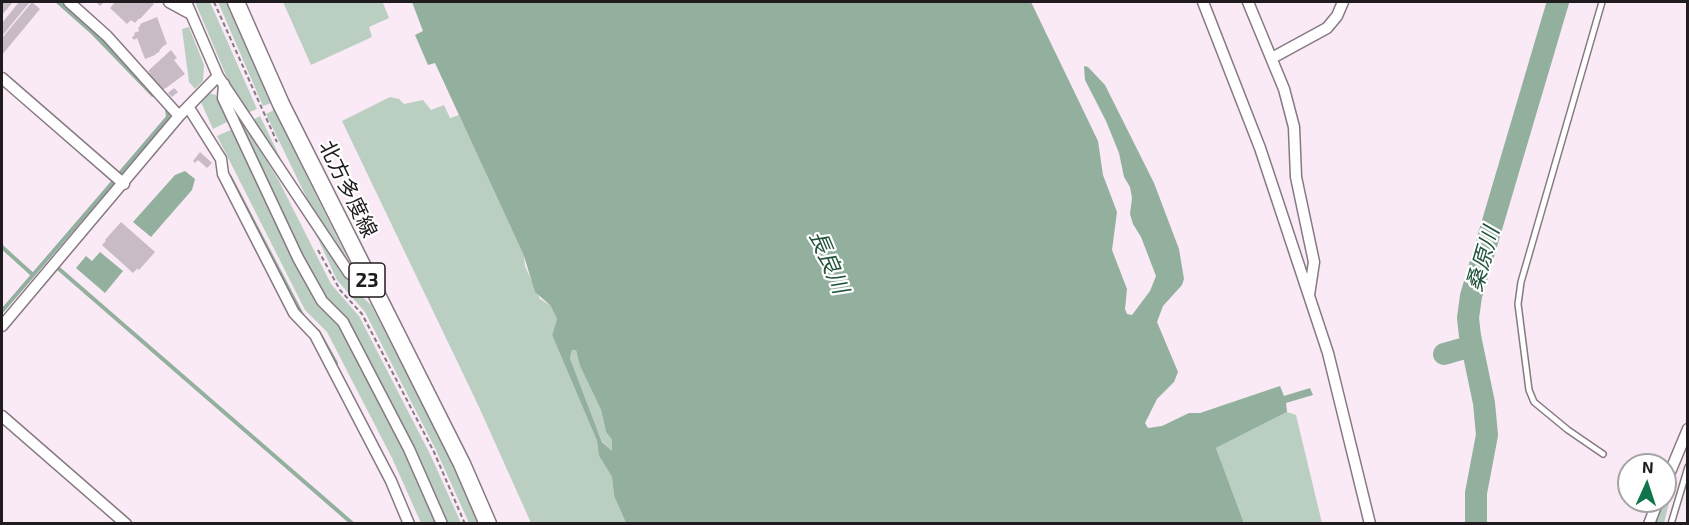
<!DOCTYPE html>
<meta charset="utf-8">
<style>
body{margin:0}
#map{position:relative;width:1689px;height:525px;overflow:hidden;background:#f9eaf5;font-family:"Exo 2",sans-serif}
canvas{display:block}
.frame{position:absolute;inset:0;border:3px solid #201b1e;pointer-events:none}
.north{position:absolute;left:1617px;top:453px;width:60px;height:60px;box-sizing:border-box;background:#fff;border:2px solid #a6a4a5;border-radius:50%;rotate:3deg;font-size:16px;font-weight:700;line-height:24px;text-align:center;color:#201b1e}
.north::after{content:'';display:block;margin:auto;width:21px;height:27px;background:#11754c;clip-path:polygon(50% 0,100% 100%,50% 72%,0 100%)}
</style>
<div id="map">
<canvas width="1689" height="525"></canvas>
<div class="frame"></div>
<div class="north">N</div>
</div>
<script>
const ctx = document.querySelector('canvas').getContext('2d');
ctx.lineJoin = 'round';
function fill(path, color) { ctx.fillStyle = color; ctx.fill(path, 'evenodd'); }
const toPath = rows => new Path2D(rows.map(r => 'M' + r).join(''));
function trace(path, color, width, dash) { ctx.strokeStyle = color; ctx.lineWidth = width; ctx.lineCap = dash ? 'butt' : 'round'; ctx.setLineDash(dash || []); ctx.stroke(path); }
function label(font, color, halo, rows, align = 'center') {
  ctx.font = font + ' "Exo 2","Noto Sans JP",sans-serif'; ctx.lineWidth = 4.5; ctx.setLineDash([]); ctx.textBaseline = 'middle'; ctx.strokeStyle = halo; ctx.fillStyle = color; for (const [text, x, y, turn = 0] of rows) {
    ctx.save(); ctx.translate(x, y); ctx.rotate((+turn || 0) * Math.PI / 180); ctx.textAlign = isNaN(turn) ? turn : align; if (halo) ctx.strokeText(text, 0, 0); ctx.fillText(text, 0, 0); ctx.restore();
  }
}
const green = toPath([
 [195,2,210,2,257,109,247,113,231,87],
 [218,2,228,2,271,103,263,106],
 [283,2,387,2,383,3,389,18,369,27,372,37,311,65],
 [189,27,204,65,203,81,195,89,189,82,182,29],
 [208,93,216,95,220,100,229,121,213,129,200,100],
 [390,97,399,99,404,104,423,100,431,110,444,105,450,118,459,115,524,256,525,266,540,299,550,305,557,319,552,335,597,441,599,456,612,477,614,496,626,523,531,523,479,407,342,121],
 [274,110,353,270,313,211,266,114],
 [260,116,290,178,251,121],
 [244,124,279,181,331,284,359,316,430,454,461,523,446,523,302,257,240,126],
 [233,129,295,260,342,326,406,451,438,523,421,523,392,458,327,332,305,310,217,136],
 [313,228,350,285,371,305,443,444,478,523,469,523,436,450,365,312,337,280],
 [572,349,576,350,580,366,601,410,606,432,612,440,612,452,602,441,597,429,570,358],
 [1287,412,1296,415,1322,523,1244,523,1216,448],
 [1675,479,1664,523,1655,523]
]);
const water = toPath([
 [412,2,1031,2,1098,141,1103,175,1117,212,1112,250,1127,289,1125,309,1127,314,1132,315,1150,291,1156,276,1141,237,1133,224,1130,214,1132,198,1130,187,1124,177,1119,153,1106,121,1085,80,1084,66,1088,67,1105,85,1154,183,1179,249,1184,279,1182,285,1163,306,1157,322,1178,372,1174,382,1157,399,1145,423,1148,428,1162,426,1189,413,1200,413,1280,386,1284,396,1310,388,1313,395,1286,403,1287,412,1216,448,1244,523,626,523,614,496,612,477,599,456,597,441,552,335,557,319,550,305,535,292,524,256,435,63,428,65,415,35,423,31],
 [572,350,576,350,580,366,601,410,606,432,612,440,612,451,602,442,597,429,570,358],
 [185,171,195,179,192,190,151,237,133,222,175,175],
 [100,252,123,271,105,293,76,268,86,256,92,261]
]);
const shadow = toPath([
 [96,2,104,2,100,6],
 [115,2,148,2,151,4,135,23,131,20,127,24,110,8],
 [141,25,165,44,155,55,145,59,137,38,134,40,132,37,140,32,138,28],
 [171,59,180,76,163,90,147,75,165,60],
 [121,224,153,252,133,273,102,245]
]);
const stream = toPath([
 [58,2,93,33,153,95],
 [121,172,168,117,167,109],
 [230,177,302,315],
 [2,247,33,275],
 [59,269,353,524],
 [2,311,113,182],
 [318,331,336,363]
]);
const river = toPath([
 [1444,354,1472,346],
 [1476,524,1476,493,1487,435,1484,403,1470,336,1468,318,1471,296,1558,2]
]);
const building = toPath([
 [2,2,13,2,2,15],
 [19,2,30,2,2,36,2,23],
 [32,2,40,9,2,55,2,38],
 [114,2,151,2,154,4,140,19,135,16,132,21,124,15,126,12],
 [157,17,167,44,161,47,159,52,148,57,140,37,136,38,134,33,142,30,140,24],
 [171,50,177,58,174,60,185,74,166,88,148,71],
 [174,88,178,92,172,97,168,93],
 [200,152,212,163,207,168,198,160,195,163,193,161],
 [121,222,155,252,139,270,105,240]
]);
const path = toPath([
 [214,2,277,142],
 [318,250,340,290,362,314,434,452,465,524]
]);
const service = toPath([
 [1602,2,1521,282,1518,304,1529,390,1534,402,1568,430,1603,454],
 [1671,524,1688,467]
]);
const minor = toPath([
 [69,2,107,36,179,116],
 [169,2,191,14],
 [186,2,218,76,349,273,373,293],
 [1203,2,1260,148,1328,353,1370,524],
 [1248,2,1284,89,1294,127,1296,177,1314,262,1309,295],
 [1272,58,1327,28,1337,16,1343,2],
 [2,78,124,184],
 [224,84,223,98,298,258,322,301,343,322,409,449,442,524],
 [189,108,221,159,223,174,294,313,315,335,391,481,409,524],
 [2,326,179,116,218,76],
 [2,416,126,524],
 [1665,484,1688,429],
 [1649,524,1658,501]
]);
const primary = toPath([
 [236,2,281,104,462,464,488,524]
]);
const shields = [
 [367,280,36]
];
const shieldNames = [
 ["23",367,280]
];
const streetNames = [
 ["北方多度線",348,189,64]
];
const waterNames = [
 ["桑原川",1483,259,-74],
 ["長良川",829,262,67]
];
fill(green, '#bacfc2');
fill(water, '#93b09f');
fill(shadow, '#0003');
trace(stream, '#93b09f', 4);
trace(river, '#93b09f', 22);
fill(building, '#c9bbc5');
trace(service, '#867983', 8);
trace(minor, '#867983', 13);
trace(primary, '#867983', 19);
trace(path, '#857b82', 2, [4.5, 3]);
trace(service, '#fff', 5);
trace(minor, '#fff', 10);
trace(primary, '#fff', 16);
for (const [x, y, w] of shields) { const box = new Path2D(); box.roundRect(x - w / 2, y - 17, w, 34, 4.5); ctx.fillStyle = '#fff'; ctx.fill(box); trace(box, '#201b1e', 1.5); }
label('bold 20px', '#201b1e', null, shieldNames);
label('21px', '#201b1e', '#fff', streetNames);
label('italic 22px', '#20533a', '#fff', waterNames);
</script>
